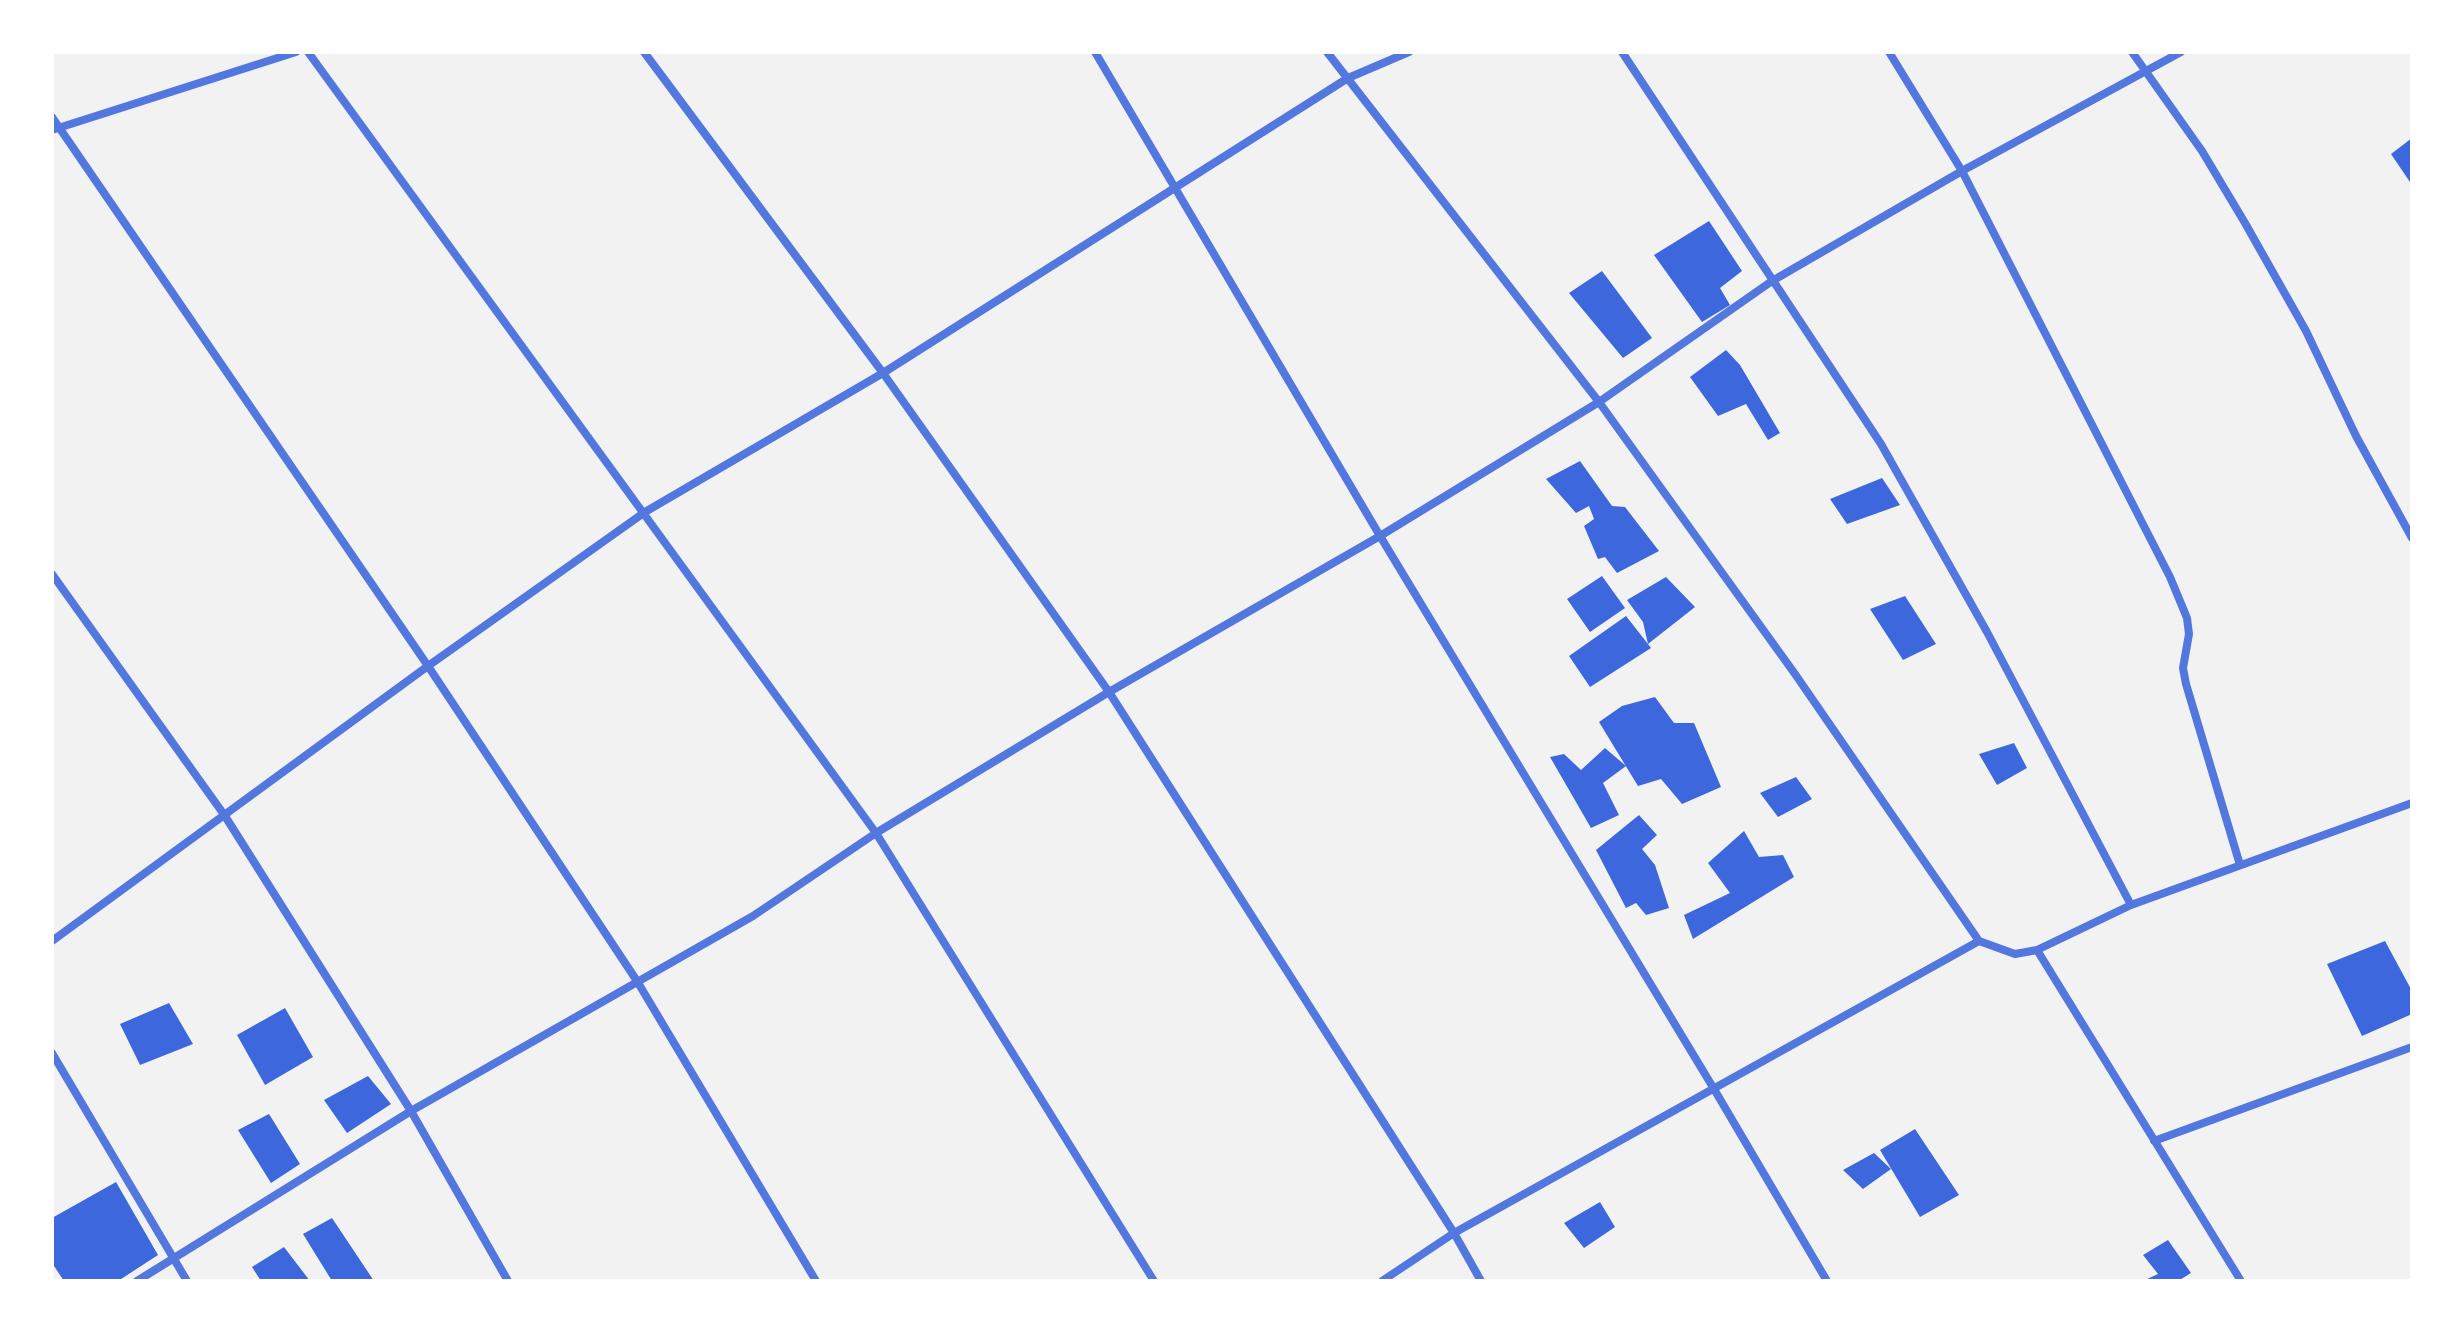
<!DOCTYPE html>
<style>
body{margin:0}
#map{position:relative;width:2464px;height:1333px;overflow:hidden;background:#f2f2f2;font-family:"Golos Text",sans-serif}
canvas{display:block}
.frame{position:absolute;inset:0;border:54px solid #fff;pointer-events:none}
</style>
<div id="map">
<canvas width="2464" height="1333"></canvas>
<div class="frame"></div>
</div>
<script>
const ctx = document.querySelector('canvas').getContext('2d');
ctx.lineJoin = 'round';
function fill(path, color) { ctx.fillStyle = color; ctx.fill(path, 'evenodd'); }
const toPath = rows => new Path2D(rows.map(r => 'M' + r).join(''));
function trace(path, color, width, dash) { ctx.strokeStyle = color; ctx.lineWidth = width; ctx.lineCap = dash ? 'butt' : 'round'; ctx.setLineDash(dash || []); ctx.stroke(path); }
const building = toPath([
 [2412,138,2412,185,2391,154],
 [1709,221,1742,271,1720,288,1730,305,1702,322,1654,255],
 [1602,271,1652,338,1623,358,1569,293],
 [1726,350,1740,365,1780,433,1768,440,1746,404,1718,416,1690,377],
 [1580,461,1612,506,1625,507,1659,551,1617,573,1605,557,1598,559,1584,526,1594,519,1589,506,1576,513,1546,479],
 [1882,478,1900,505,1847,524,1830,499],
 [1602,576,1625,608,1590,632,1567,599],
 [1666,577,1695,607,1648,644,1651,648,1590,687,1569,656,1626,616,1648,644,1643,622,1627,600],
 [1905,596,1936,644,1903,660,1870,609],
 [1655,697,1674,723,1694,723,1721,787,1682,804,1661,779,1638,786,1599,722,1622,706],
 [2014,743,2027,768,1997,785,1979,754],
 [1605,748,1626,766,1603,783,1619,815,1591,828,1550,757,1564,754,1581,770],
 [1796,777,1812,799,1778,817,1760,793],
 [1639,815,1657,835,1642,849,1655,865,1669,908,1646,915,1636,903,1626,908,1596,850],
 [1744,831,1759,857,1783,855,1794,877,1693,939,1684,915,1730,893,1708,863],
 [2385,941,2412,991,2412,1014,2362,1036,2327,964],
 [169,1003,193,1044,140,1065,120,1024],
 [285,1008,313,1057,265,1085,237,1035],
 [368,1076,391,1104,347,1133,324,1100],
 [269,1114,300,1164,271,1183,238,1130],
 [1915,1129,1959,1195,1920,1217,1880,1150],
 [1874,1153,1891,1169,1863,1189,1843,1170],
 [116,1182,158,1255,118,1281,64,1281,52,1263,52,1218],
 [1600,1202,1615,1227,1584,1248,1564,1223],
 [332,1218,374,1281,332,1281,303,1234],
 [2168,1240,2191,1273,2178,1281,2143,1281,2158,1274,2143,1255],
 [284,1247,310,1281,261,1281,252,1267]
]);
const minor = toPath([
 [308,52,876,833,1154,1281],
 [644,52,883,373,1109,692,1454,1233,1481,1281],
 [1095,52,1380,536,1714,1089,1827,1281],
 [1327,52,1599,402,1795,674,1979,941,2015,954,2037,950,2131,905,2412,803],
 [1622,52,1881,444,1987,632,2131,905],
 [1889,52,1962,171,2170,577,2187,618,2189,634,2183,668,2186,684,2240,865],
 [2132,52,2202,151,2245,223,2306,331,2356,436,2412,538],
 [52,117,428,666,637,981,816,1281],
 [52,130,296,52],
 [52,574,225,816,411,1111,508,1281],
 [52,941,428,666,645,512,883,373,1348,78,1409,52],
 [2037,950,2241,1281],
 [52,1053,187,1281],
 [2154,1141,2412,1047],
 [137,1281,411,1111,753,916,876,833,1109,692,1380,536,1599,402,1772,281,1962,171,2181,52],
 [1382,1281,1454,1233,1979,941]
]);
fill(building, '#3d67dc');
trace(minor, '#5277de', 8);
</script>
